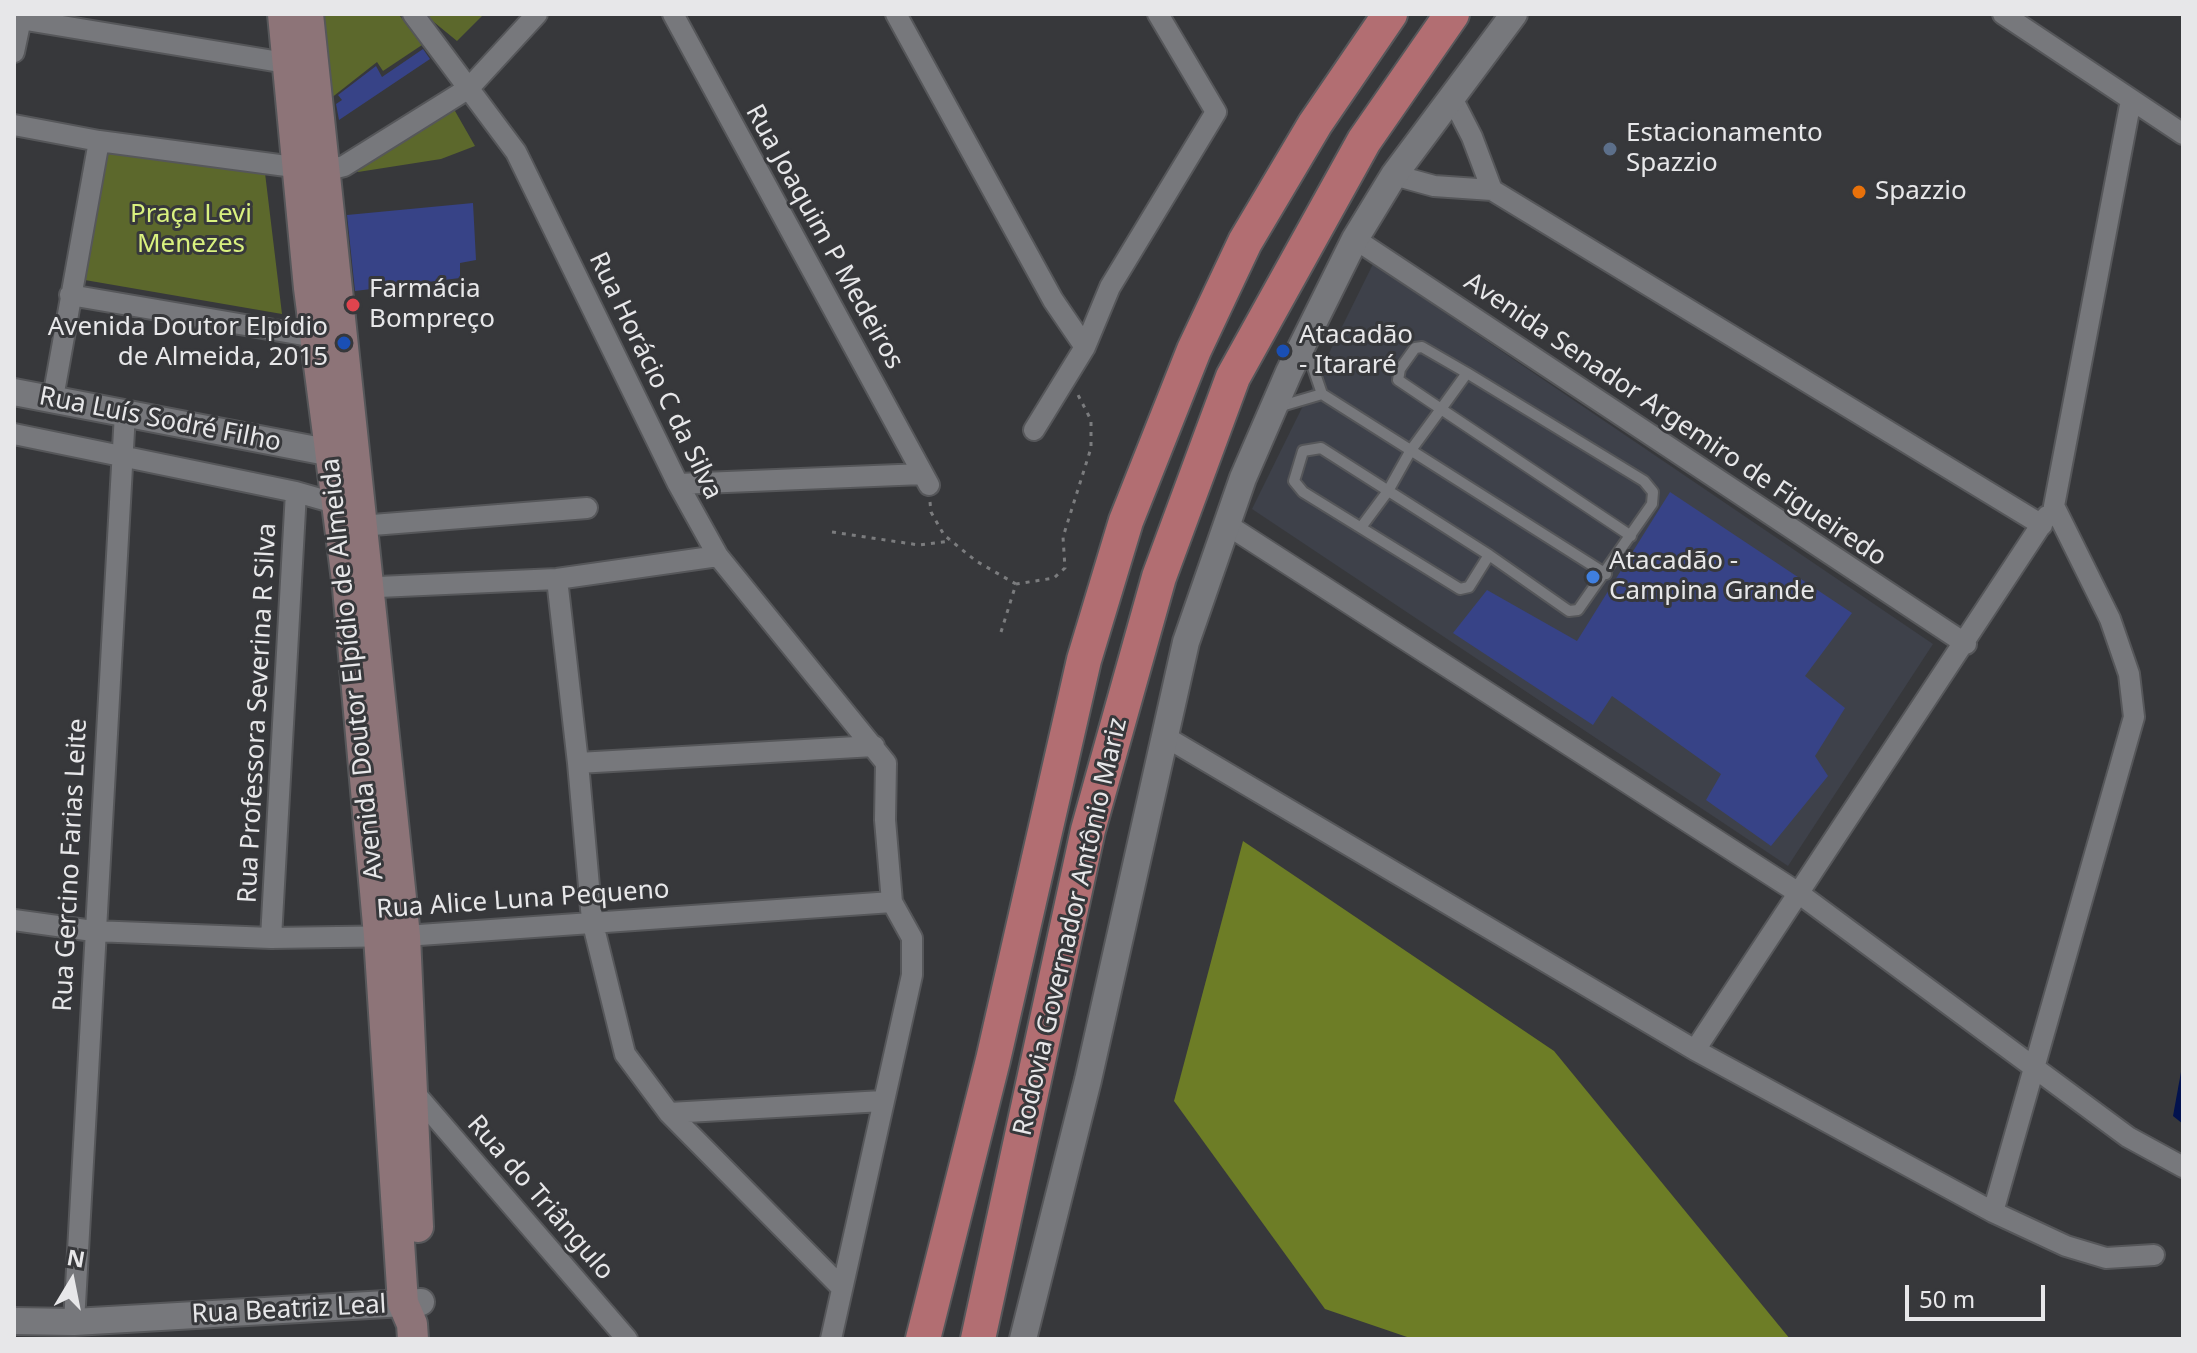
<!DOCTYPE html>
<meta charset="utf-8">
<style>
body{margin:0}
#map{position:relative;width:2197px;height:1353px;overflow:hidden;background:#37383b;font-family:"Noto Sans",sans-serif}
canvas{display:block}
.frame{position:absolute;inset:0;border:16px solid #e7e7e9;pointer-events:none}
.north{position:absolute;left:32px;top:1241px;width:80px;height:80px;-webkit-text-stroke:6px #37383b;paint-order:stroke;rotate:10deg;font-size:22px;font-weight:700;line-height:32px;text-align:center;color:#e7e7e9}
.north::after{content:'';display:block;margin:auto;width:28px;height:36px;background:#e7e7e9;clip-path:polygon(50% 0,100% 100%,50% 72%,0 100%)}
.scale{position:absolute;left:1905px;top:1285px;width:140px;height:36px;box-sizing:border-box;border:4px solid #e7e7e9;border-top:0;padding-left:10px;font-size:24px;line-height:28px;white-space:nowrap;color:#e7e7e9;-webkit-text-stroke:6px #37383b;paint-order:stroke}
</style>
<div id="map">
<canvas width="2197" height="1353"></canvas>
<div class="frame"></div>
<div class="north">N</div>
<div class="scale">50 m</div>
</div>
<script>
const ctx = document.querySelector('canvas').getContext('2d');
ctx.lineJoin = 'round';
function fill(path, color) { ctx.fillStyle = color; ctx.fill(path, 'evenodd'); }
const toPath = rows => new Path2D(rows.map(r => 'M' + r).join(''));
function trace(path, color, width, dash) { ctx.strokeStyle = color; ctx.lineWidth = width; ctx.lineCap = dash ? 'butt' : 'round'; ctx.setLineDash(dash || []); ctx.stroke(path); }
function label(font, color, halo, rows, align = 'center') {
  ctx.font = font + ' "Noto Sans",sans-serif'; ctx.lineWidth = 6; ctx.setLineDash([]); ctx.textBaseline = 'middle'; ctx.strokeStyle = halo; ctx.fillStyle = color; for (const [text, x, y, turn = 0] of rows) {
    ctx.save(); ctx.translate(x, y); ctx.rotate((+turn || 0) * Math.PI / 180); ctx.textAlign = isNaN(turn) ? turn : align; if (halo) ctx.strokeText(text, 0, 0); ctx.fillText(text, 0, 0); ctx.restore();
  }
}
const built = toPath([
 [1373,264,1933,644,1788,866,1252,509]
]);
const green = toPath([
 [312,14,400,16,422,45,383,71,377,62,321,106],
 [424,14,484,14,457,41],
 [451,104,475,146,441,159,358,172,352,164],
 [105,149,265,173,282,314,79,279]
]);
const forest = toPath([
 [1243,841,1554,1051,1790,1339,1413,1339,1325,1309,1174,1101]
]);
const water = toPath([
 [2183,1061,2183,1124,2173,1116]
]);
const building = toPath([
 [423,49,430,59,339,120,336,104,342,100,338,95,376,66,382,77],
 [473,203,476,260,460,263,460,278,355,291,347,215],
 [1670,492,1852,613,1805,676,1845,708,1815,756,1828,776,1771,846,1706,800,1721,774,1612,696,1593,725,1453,633,1487,590,1577,641]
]);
const path = toPath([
 [930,502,931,512,944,535,976,561,1016,584],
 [832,532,919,545,951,541],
 [1001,632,1016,584,1054,578,1065,568,1063,537,1091,448,1091,420,1077,393]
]);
const service = toPath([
 [1306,347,1322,394,1606,574],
 [1467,373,1644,481,1653,492,1652,504,1578,610,1569,611,1489,555,1321,448,1303,451,1294,481,1303,492,1460,589,1469,587,1489,555],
 [1278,407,1322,394],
 [1362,526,1388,491,1411,450,1441,409,1467,373,1422,347,1415,348,1400,369,1398,380,1441,409,1631,536]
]);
const minor = toPath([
 [413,14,516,152,678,484,718,556,886,763,885,820,892,902,912,938,912,975,831,1339],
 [673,14,929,485],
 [896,14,1053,300,1085,347],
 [2003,14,2183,134],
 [14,18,286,63],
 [14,52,21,19],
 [1451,96,1472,137,1492,190],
 [14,125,99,141,324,171,344,166,469,88,537,14],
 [1394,175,1434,186,1492,190,2042,525],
 [1355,239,1966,644],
 [70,295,315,337],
 [53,398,99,141],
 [1034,430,1085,347,1110,287,1216,112,1158,14],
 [14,434,296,492,338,504],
 [678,484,923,474],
 [1226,524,1797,892,2128,1137,2183,1167],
 [360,526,587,508],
 [557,579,578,763,592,920,625,1054,669,1113,842,1288],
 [356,588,557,579,718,556],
 [1164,736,1695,1050,1993,1212,2066,1246,2106,1258,2154,1255],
 [578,763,874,746],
 [14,920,93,931,271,938,405,936,892,902],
 [271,938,296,492],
 [1695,1050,2047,516],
 [413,1091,627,1339],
 [669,1113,883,1101],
 [1993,1212,2134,717,2129,674,2110,619,2054,506,2131,100],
 [74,1322,125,413]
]);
const tertiary = toPath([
 [14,392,332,453,349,453],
 [14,1321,74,1322,421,1302],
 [1023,1339,1088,1080,1186,642,1243,478,1289,372,1355,239,1394,175,1514,14]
]);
const secondary = toPath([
 [283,14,309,288,348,588,379,936,403,1303,412,1324,413,1339],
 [308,14,405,936,418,1227]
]);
const trunk = toPath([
 [923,1339,993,1060,1084,660,1126,521,1194,350,1245,242,1315,124,1390,14],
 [978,1339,1088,830,1159,577,1233,377,1364,141,1452,14]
]);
const markers = [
 [1610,149,8,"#5c6f8a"],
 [1859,192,8,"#e8710a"],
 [353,305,8,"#e0444e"],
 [344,343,8,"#1a4fb4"],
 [1283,351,8,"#1a4fb4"],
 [1593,577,8,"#3f7fe0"]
];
const poiNames = [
 ["Estacionamento",1626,134],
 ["Spazzio",1626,164],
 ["Spazzio",1875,192],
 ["Farmácia",369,290],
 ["Bompreço",369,320],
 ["Avenida Doutor Elpídio",328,328,"right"],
 ["de Almeida, 2015",328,358,"right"],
 ["Atacadão",1299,336],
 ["- Itararé",1299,366],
 ["Atacadão -",1609,562],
 ["Campina Grande",1609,592]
];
const parkNames = [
 ["Praça Levi",191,215],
 ["Menezes",191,245]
];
const streetNames = [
 ["Rua Joaquim P Medeiros",824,237,61],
 ["Rua Horácio C da Silva",655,376,64],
 ["Rua Luís Sodré Filho",160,420,11],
 ["Avenida Senador Argemiro de Figueiredo",1675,420,34],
 ["Avenida Doutor Elpídio de Almeida",353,669,-96],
 ["Rua Professora Severina R Silva",258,713,-87],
 ["Rua Gercino Farias Leite",71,865,-87],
 ["Rua Alice Luna Pequeno",523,900,-4],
 ["Rodovia Governador Antônio Mariz",1071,927,-77],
 ["Rua do Triângulo",540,1198,49],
 ["Rua Beatriz Leal",289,1310,-3]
];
fill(built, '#3e414a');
fill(green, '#5c682c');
fill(forest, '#6d7d26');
fill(water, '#02124e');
fill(building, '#374387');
trace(service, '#56575a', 14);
trace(minor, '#56575a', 24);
trace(tertiary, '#56575a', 30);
trace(secondary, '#56575a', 34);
trace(trunk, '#56575a', 38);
trace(path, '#7b7c7e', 3, [4, 6]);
trace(service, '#77787c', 10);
trace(minor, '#77787c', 20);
trace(tertiary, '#77787c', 26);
trace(secondary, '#8d7478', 30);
trace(trunk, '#b26e72', 34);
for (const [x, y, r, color] of markers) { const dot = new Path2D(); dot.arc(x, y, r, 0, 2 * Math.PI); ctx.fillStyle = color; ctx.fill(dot); trace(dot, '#37383b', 3); }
label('26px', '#e7e7e9', '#37383b', poiNames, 'left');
label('26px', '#d9f17f', '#37383b', parkNames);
label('26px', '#e7e7e9', '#37383b', streetNames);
</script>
